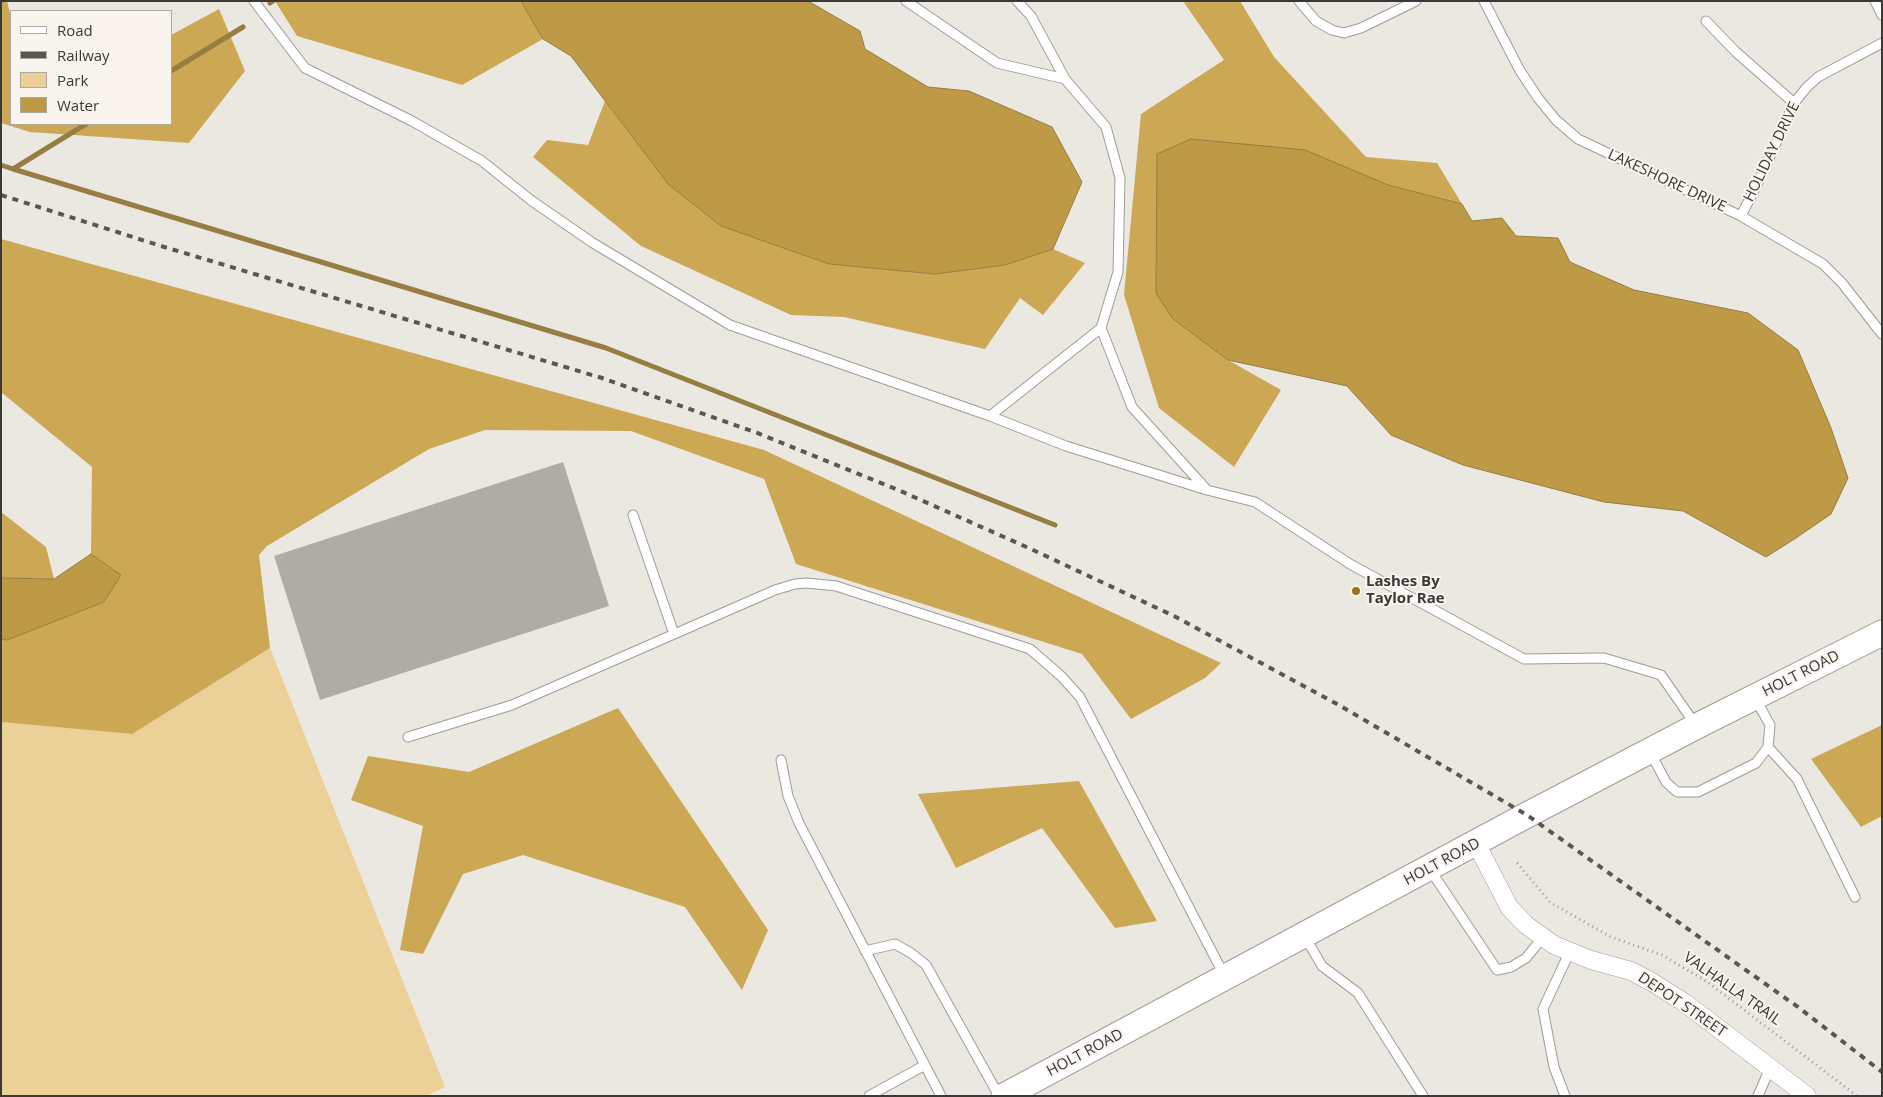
<!DOCTYPE html>
<style>
body{margin:0}
#map{position:relative;width:1883px;height:1097px;overflow:hidden;background:#ebe8e1;font-family:"Open Sans",sans-serif}
canvas{display:block}
.frame{position:absolute;inset:0;border:2px solid #3a3936;pointer-events:none}
.legend{position:absolute;left:10px;top:10px;width:162px;height:115px;box-sizing:border-box;background:#f9f5ee;border:1px solid #adaaa4;margin:0;padding:6px 9px;list-style:none;font-size:15px;color:#3a3936}
.legend li{display:flex;align-items:center;gap:10px;height:25px}
.legend b{width:25px;border:1px solid #adaaa4}
</style>
<div id="map">
<canvas width="1883" height="1097"></canvas>
<div class="frame"></div>
<ul class="legend">
<li><b style="height:6px;background:#fff"></b>Road</li>
<li><b style="height:6px;background:#595754"></b>Railway</li>
<li><b style="height:14px;background:#ebd097"></b>Park</li>
<li><b style="height:14px;background:#be9a46"></b>Water</li>
</ul>
</div>
<script>
const ctx = document.querySelector('canvas').getContext('2d');
ctx.lineJoin = 'round';
function fill(path, color) { ctx.fillStyle = color; ctx.fill(path, 'evenodd'); }
const toPath = rows => new Path2D(rows.map(r => 'M' + r).join(''));
function trace(path, color, width, dash) { ctx.strokeStyle = color; ctx.lineWidth = width; ctx.lineCap = dash ? 'butt' : 'round'; ctx.setLineDash(dash || []); ctx.stroke(path); }
function label(font, color, halo, rows, align = 'center') {
  ctx.font = font + ' "Open Sans",sans-serif'; ctx.lineWidth = 4; ctx.setLineDash([]); ctx.textBaseline = 'middle'; ctx.strokeStyle = halo; ctx.fillStyle = color; for (const [text, x, y, turn = 0] of rows) {
    ctx.save(); ctx.translate(x, y); ctx.rotate((+turn || 0) * Math.PI / 180); ctx.textAlign = isNaN(turn) ? turn : align; if (halo) ctx.strokeText(text, 0, 0); ctx.fillText(text, 0, 0); ctx.restore();
  }
}
const green = toPath([
 [270,648,445,1087,426,1096,4,1096,1,1094,1,722,132,734]
]);
const forest = toPath([
 [1,1,7,1,11,17,11,124,171,124,171,35,219,9,245,71,189,143,30,132,1,123],
 [275,1,521,1,543,39,462,85,297,36],
 [1183,1,1240,1,1274,57,1366,157,1437,163,1462,204,1388,185,1173,319,1228,360,1281,390,1234,467,1159,408,1124,295,1141,114,1224,60],
 [605,101,669,185,721,226,829,264,935,274,1005,265,1053,249,1085,263,1043,315,1020,298,985,349,844,317,791,315,641,246,533,157,547,140,588,145],
 [1,239,764,450,1221,663,1205,678,1131,719,1082,654,796,564,764,479,631,431,485,430,429,449,267,546,259,555,270,648,132,734,1,722,1,639,7,640,104,602,121,575,91,554,92,467,1,392],
 [1,512,46,547,54,579,1,578],
 [618,708,768,930,742,990,685,907,523,855,463,874,423,954,400,950,423,826,351,800,368,756,469,772],
 [1882,725,1882,816,1861,827,1811,759],
 [1079,781,1157,921,1115,928,1042,828,956,868,918,794]
]);
const water = toPath([
 [521,1,808,1,860,31,865,49,928,87,969,91,1052,127,1082,182,1053,249,1005,265,935,274,829,264,721,226,669,185,571,56,543,39,521,1],
 [1191,139,1305,150,1388,185,1462,204,1472,221,1502,218,1516,236,1558,238,1570,262,1634,290,1748,313,1798,350,1831,428,1848,478,1831,514,1796,538,1766,557,1683,511,1604,502,1463,465,1391,435,1347,386,1228,360,1173,319,1156,293,1157,154,1191,139],
 [91,554,121,575,104,602,7,640,1,639,1,578,54,579,91,554]
]);
const stream = toPath([
 [270,3,273,1],
 [171,71,243,27],
 [1,165,13,169,86,124],
 [13,169,606,348,1055,525]
]);
const building = toPath([
 [563,462,609,606,320,700,274,556]
]);
const path = toPath([
 [1517,863,1551,903,1611,937,1662,955,1706,981,1857,1096]
]);
const service = toPath([
 [254,1,305,68,412,121,482,161,532,201,593,243,730,325,990,416,1066,446,1207,490,1255,502,1350,564,1524,659,1604,658,1661,675,1695,724],
 [906,1,997,63,1065,79,1106,127,1120,178,1118,272,1101,328,990,416],
 [1017,1,1031,16,1065,79],
 [1299,1,1316,21,1332,30,1344,33,1361,28,1416,1],
 [1484,1,1519,69,1538,98,1556,120,1578,139,1741,216,1823,264,1842,283,1882,334],
 [1875,1,1882,15],
 [1706,21,1736,52,1794,103],
 [1741,216,1762,174,1794,103,1807,87,1818,77,1882,43],
 [1101,328,1132,407,1207,490],
 [633,515,674,634],
 [408,737,512,705,775,590,795,584,807,583,836,586,1030,649,1061,676,1080,697,1224,975],
 [1768,747,1797,779,1855,897],
 [1650,752,1666,782,1677,792,1698,792,1756,763,1768,747,1770,725,1755,698],
 [781,760,788,796,799,823,941,1096],
 [1429,868,1497,970,1511,967,1526,958,1543,937],
 [1304,935,1322,966,1358,993,1423,1096],
 [865,951,895,944,911,953,926,965,999,1096],
 [869,1096,925,1065],
 [1565,1096,1554,1067,1543,1009,1570,951],
 [1758,1096,1770,1068]
]);
const minor = toPath([
 [1476,843,1509,907,1526,925,1554,945,1591,960,1631,971,1652,982,1685,1003,1807,1096]
]);
const secondary = toPath([
 [1004,1096,1527,815,1697,726,1882,633]
]);
const rail = toPath([
 [1,195,161,246,602,378,760,434,896,489,1031,549,1174,616,1337,704,1527,815,1798,1007,1882,1072]
]);
const markers = [
 [1356,591,5,"#97751e"]
];
const streetNames = [
 ["HOLIDAY DRIVE",1772,152,-64],
 ["LAKESHORE DRIVE",1667,181,25],
 ["HOLT ROAD",1801,674,-27],
 ["HOLT ROAD",1442,862,-28],
 ["VALHALLA TRAIL",1732,989,35],
 ["DEPOT STREET",1682,1005,34],
 ["HOLT ROAD",1085,1053,-28]
];
const poiNames = [
 ["Lashes By",1366,582],
 ["Taylor Rae",1366,599]
];
fill(green, '#ebd097');
fill(forest, '#cca754');
fill(water, '#be9a46');
trace(water, '#967d41', 1);
trace(stream, '#967d41', 5);
fill(building, '#afaca5');
trace(service, '#9f9c95', 11);
trace(minor, '#9f9c95', 19);
trace(secondary, '#9f9c95', 27);
trace(path, '#9f9c97', 3, [1, 4]);
trace(service, '#fff', 9);
trace(minor, '#fff', 18);
trace(secondary, '#fff', 25);
trace(rail, '#595754', 4, [6, 6]);
for (const [x, y, r, color] of markers) { const dot = new Path2D(); dot.arc(x, y, r, 0, 2 * Math.PI); ctx.fillStyle = color; ctx.fill(dot); trace(dot, '#f9f5ee', 2); }
label('15px', '#3a3936', '#f9f5ee', streetNames);
label('bold 15px', '#3a3936', '#f9f5ee', poiNames, 'left');
</script>
